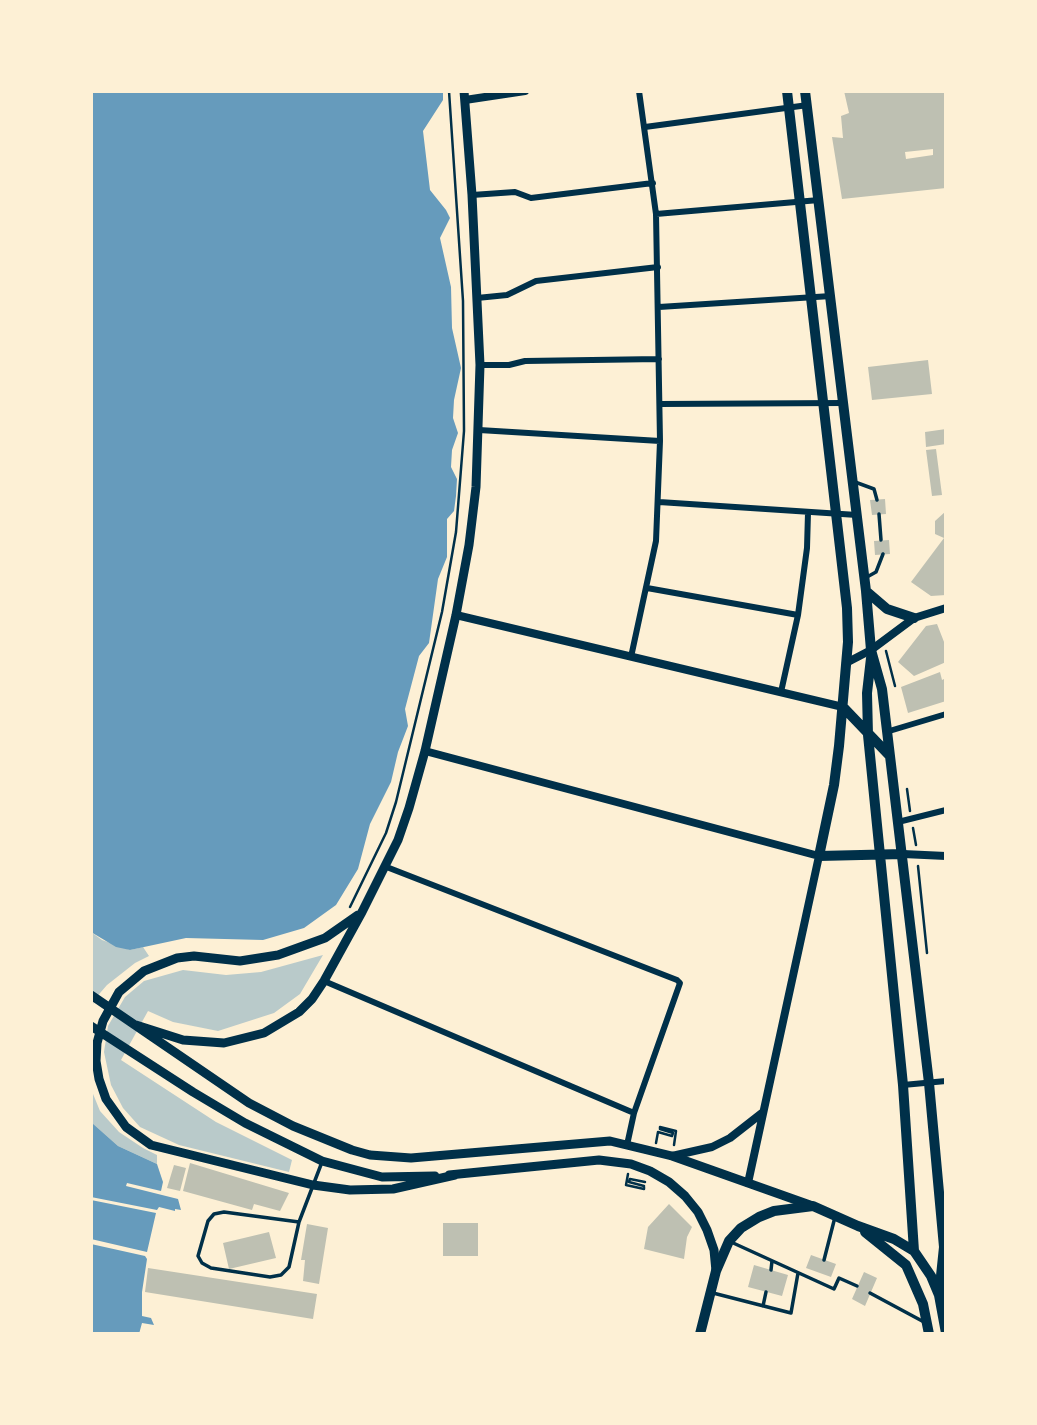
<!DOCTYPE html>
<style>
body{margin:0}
#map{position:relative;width:1037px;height:1425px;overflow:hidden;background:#fdf0d5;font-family:Mulish,sans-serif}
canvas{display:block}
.frame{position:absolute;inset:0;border:93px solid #fdf0d5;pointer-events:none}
</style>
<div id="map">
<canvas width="1037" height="1425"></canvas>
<div class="frame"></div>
</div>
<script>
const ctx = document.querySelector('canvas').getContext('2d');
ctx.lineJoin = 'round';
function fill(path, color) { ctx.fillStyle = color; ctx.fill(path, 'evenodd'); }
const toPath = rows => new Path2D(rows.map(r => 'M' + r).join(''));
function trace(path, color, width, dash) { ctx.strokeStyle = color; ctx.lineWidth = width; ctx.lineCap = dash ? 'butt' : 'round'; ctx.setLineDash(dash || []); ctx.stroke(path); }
const green = toPath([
 [91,932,102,940,130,950,143,947,149,956,135,963,107,985,94,1000,91,1014],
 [323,955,300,994,274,1013,218,1031,173,1022,148,1011,121,1060,216,1122,292,1160,289,1172,179,1145,140,1127,123,1108,111,1085,104,1052,108,1026,125,997,144,981,183,970,226,975,261,972],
 [91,1089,100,1111,119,1132,143,1148,157,1155,157,1164,118,1146,91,1122]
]);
const water = toPath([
 [91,91,443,91,443,100,423,131,430,190,446,210,450,218,440,238,451,287,452,328,461,368,454,400,453,418,458,433,452,450,451,467,457,479,456,496,454,511,447,519,447,557,438,579,429,643,419,656,405,709,408,726,398,752,391,782,370,824,358,869,336,905,304,928,263,940,186,938,130,950,116,947,91,932],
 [91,1122,118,1146,157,1164,163,1182,161,1191,127,1183,126,1186,178,1199,181,1210,175,1209,175,1211,159,1207,157,1210,91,1197],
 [91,1200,156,1213,147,1252,91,1239],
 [91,1244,145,1256,147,1259,142,1292,142,1316,151,1318,154,1325,142,1323,139,1334,91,1334]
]);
const building = toPath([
 [844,91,946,91,946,188,842,199,832,137,843,138,841,116,849,113],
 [933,149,933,155,906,159,905,152],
 [928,360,932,394,872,400,868,367],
 [946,429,946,444,926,447,925,432],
 [936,449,942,495,932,496,926,450],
 [885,499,886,514,872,515,870,500],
 [946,511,946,595,931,596,911,582,944,538,935,534,935,521],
 [889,540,890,554,875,555,874,541],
 [937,624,946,647,946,662,914,676,898,662,926,626],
 [940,672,942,680,946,678,946,701,908,713,901,687],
 [190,1163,289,1193,280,1211,254,1204,252,1210,183,1191],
 [174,1165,186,1168,180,1191,167,1188],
 [669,1204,692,1227,687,1237,684,1259,644,1249,648,1227],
 [443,1223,478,1223,478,1256,443,1256],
 [307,1224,328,1228,319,1284,303,1281,305,1260,301,1260],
 [269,1232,276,1258,229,1269,223,1243],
 [811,1255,836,1264,831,1277,806,1268],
 [754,1265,788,1275,782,1296,748,1287],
 [148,1268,317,1294,313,1319,145,1292],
 [864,1272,877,1278,865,1306,852,1299]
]);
const path = toPath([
 [886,651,895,686],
 [907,789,910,811],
 [913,828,916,845],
 [918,866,927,953],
 [350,907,386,833,396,802,442,612,456,532,464,431,463,301,449,91],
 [660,1129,660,1127,676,1131,674,1145],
 [656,1143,658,1132,672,1136,673,1133,660,1129],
 [628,1174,626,1185,644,1189,644,1187],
 [644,1186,629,1182,630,1179,645,1182]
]);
const service = toPath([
 [855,482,874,489,877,500],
 [879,514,881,540],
 [867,577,876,572,883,554],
 [299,1222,224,1212,214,1214,208,1221,198,1256,202,1263,211,1268,270,1277,281,1275,289,1267,299,1222,322,1162],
 [731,1242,834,1289,839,1278,857,1286],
 [824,1260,835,1217],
 [771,1270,772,1261],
 [713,1293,791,1313,798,1273],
 [870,1293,924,1322],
 [763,1306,766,1292]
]);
const minor = toPath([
 [645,127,808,105],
 [472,195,515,192,531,198,653,183],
 [656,214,819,200],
 [477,298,507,295,536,281,658,267],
 [659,307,831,296],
 [480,365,509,365,525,361,659,359],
 [660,404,843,403],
 [479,430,660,441],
 [659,502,857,515],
 [647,588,798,615,807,548,808,513],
 [631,657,656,541,660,441,656,214,639,91],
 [781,692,798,615],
 [886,732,946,714],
 [898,822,946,810],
 [384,866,677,980,680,983,634,1113,627,1145],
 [324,981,634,1113],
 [903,1085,946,1081]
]);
const tertiary = toPath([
 [465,100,525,91],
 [456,615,843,707],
 [846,663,871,650,914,618,946,608],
 [425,751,819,856,748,1183],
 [903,854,946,856],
 [672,1156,712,1147,730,1138,762,1113]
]);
const secondary = toPath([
 [358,915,325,938,278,955,240,961,194,956,177,958,144,971,119,992,103,1021,97,1043,96,1061,99,1079,106,1099,126,1127,151,1145,313,1185,350,1190,393,1189,455,1175],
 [91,995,249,1103,293,1126,352,1150,370,1155,411,1158,610,1141,672,1156,810,1205],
 [136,1025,183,1040,224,1043,264,1033,299,1012,312,999,324,981,362,912,398,840,409,808,425,751,456,615,469,545,476,487,480,365,472,195,464,91],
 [91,1026,193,1092,245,1123,322,1161,382,1177,435,1176],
 [449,1175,599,1160,631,1164,650,1171,669,1182,685,1196,698,1212,707,1230,714,1250,716,1271]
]);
const primary = toPath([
 [787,91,847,608,848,642,839,746,834,785,819,856,903,854],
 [805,91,866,591,871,650,882,689,929,1083,944,1247,939,1295],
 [866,591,887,609,914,618],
 [871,658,867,693,868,735,903,1085,914,1251],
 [843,707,889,755],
 [865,1232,906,1265,923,1304,929,1334],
 [700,1334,716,1271,729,1241,741,1228,759,1217,774,1211,813,1206,858,1226,894,1239,914,1251,931,1276,939,1295,946,1333]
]);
fill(green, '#b9caca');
fill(water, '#669bbc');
fill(building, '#bec0b2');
trace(path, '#003049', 2.5);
trace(service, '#003049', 3.5);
trace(minor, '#003049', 6);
trace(tertiary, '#003049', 8);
trace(secondary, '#003049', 9);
trace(primary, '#003049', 10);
</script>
